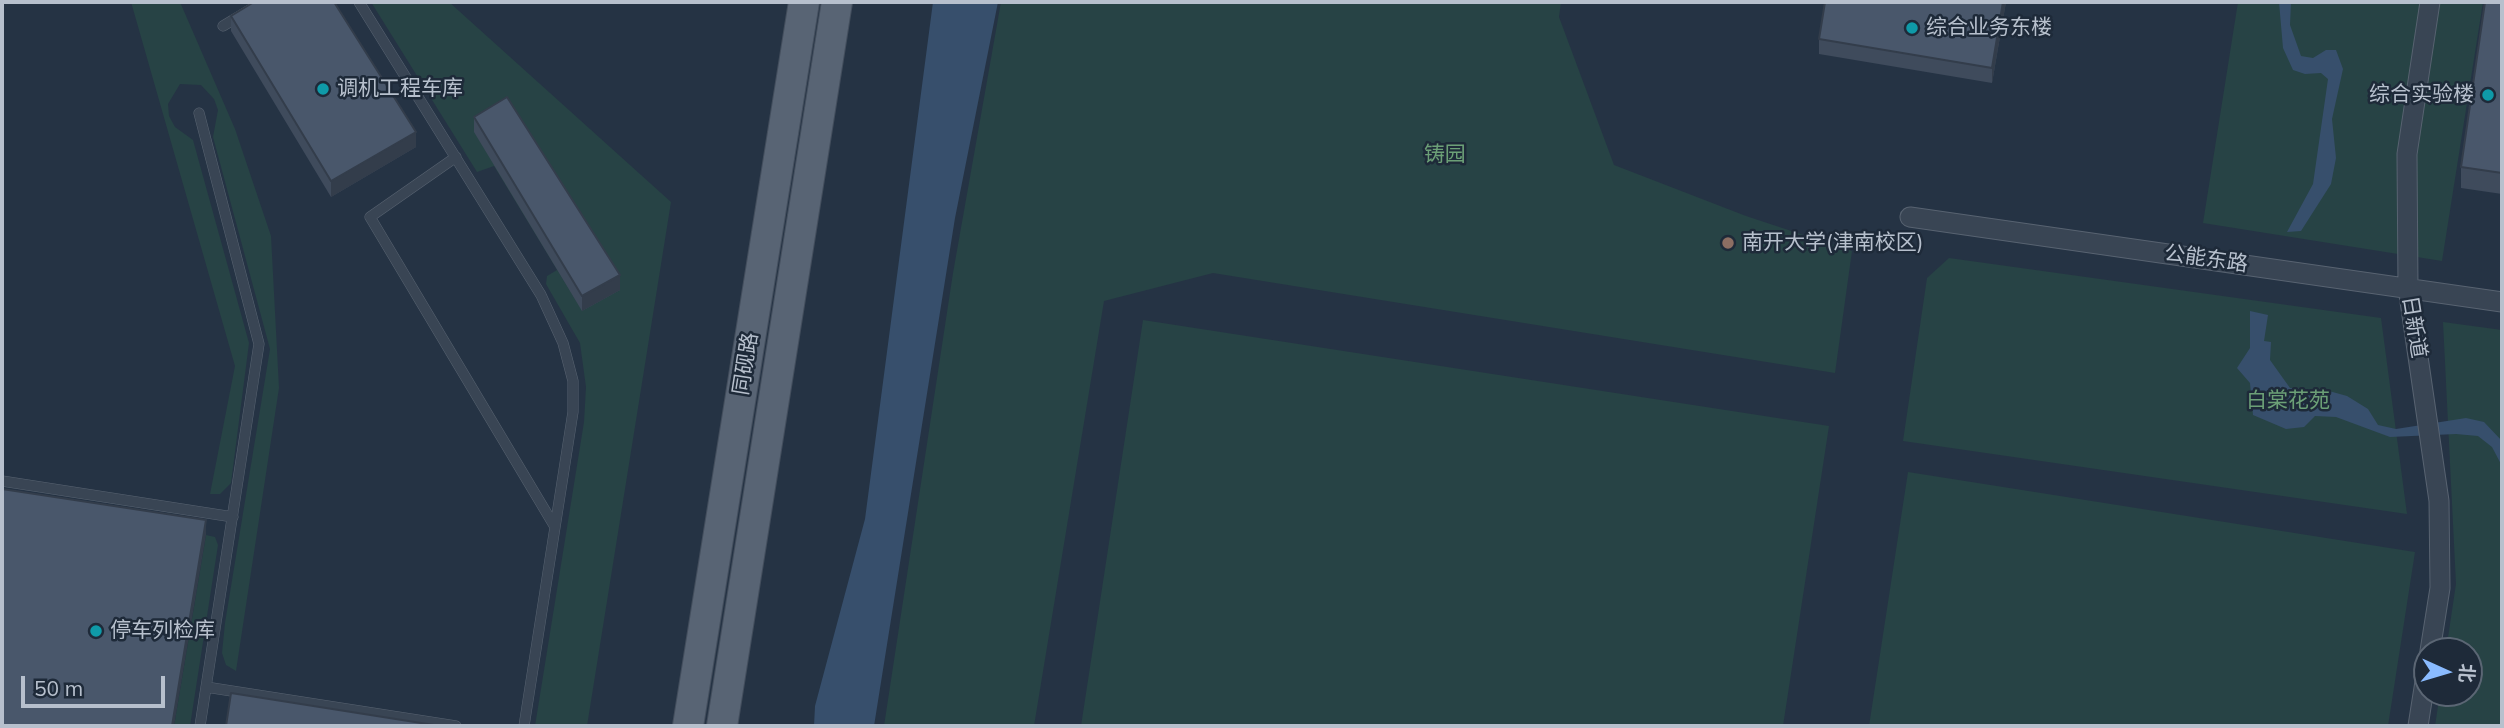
<!DOCTYPE html>
<meta charset="utf-8">
<style>
body{margin:0}
#map{position:relative;width:2504px;height:728px;overflow:hidden;background:#253344;font-family:Mulish,"Noto Sans SC",sans-serif}
canvas{display:block}
.frame{position:absolute;inset:0;border:4px solid #b7c0cd;pointer-events:none}
.north{position:absolute;left:2413px;top:637px;width:70px;height:70px;box-sizing:border-box;background:#1e2a39;border:2px solid #5b6674;border-radius:50%;rotate:94deg;font-size:19px;font-weight:700;line-height:28px;text-align:center;color:#b7c0cd}
.north::after{content:'';display:block;margin:auto;width:24px;height:32px;background:#8abbff;clip-path:polygon(50% 0,100% 100%,50% 72%,0 100%)}
.scale{position:absolute;left:21px;top:676px;width:144px;height:32px;box-sizing:border-box;border:4px solid #b7c0cd;border-top:0;padding-left:9px;font-size:21px;line-height:24px;white-space:nowrap;color:#b7c0cd;-webkit-text-stroke:5px #1e2a39;paint-order:stroke}
</style>
<div id="map">
<canvas width="2504" height="728"></canvas>
<div class="frame"></div>
<div class="north">北</div>
<div class="scale">50 m</div>
</div>
<script>
const ctx = document.querySelector('canvas').getContext('2d');
ctx.lineJoin = 'round';
function fill(path, color) { ctx.fillStyle = color; ctx.fill(path, 'evenodd'); }
const toPath = rows => new Path2D(rows.map(r => 'M' + r).join(''));
function trace(path, color, width, dash) { ctx.strokeStyle = color; ctx.lineWidth = width; ctx.lineCap = dash ? 'butt' : 'round'; ctx.setLineDash(dash || []); ctx.stroke(path); }
function label(font, color, halo, rows, align = 'center') {
  ctx.font = font + ' Mulish,"Noto Sans SC",sans-serif'; ctx.lineWidth = 5; ctx.setLineDash([]); ctx.textBaseline = 'middle'; ctx.strokeStyle = halo; ctx.fillStyle = color; for (const [text, x, y, turn = 0] of rows) {
    ctx.save(); ctx.translate(x, y); ctx.rotate((+turn || 0) * Math.PI / 180); ctx.textAlign = isNaN(turn) ? turn : align; if (halo) ctx.strokeText(text, 0, 0); ctx.fillText(text, 0, 0); ctx.restore();
  }
}
const green = toPath([
 [131,2,180,2,235,129,271,236,279,388,236,671,226,665,222,653,225,623,270,349,213,137,218,110,214,99,201,85,180,84,168,104,169,116,175,127,193,140,249,343,231,483,220,494,210,494,235,366],
 [371,2,449,2,671,202,587,726,535,726,584,422,586,387,580,343,546,284,547,276,557,270,582,311,494,166,477,172],
 [1001,2,1561,2,1559,17,1614,165,1746,216,1852,251,1835,373,1213,273,1104,301,1034,726,884,726,953,273],
 [2238,2,2483,2,2442,261,2203,223],
 [1949,258,2381,318,2407,514,1903,441,1927,278],
 [1143,320,1829,426,1783,726,1081,726],
 [2443,322,2502,330,2502,726,2435,726,2440,693,2469,693,2469,651,2446,651,2456,584],
 [1908,472,2415,552,2388,726,1869,726],
 [206,535,215,537,218,545,190,726,174,726]
]);
const water = toPath([
 [933,2,998,2,955,218,874,726,814,726,815,706,865,519],
 [2279,2,2291,2,2290,25,2301,56,2313,58,2326,50,2336,50,2343,69,2332,119,2336,158,2331,184,2301,231,2287,232,2313,184,2328,79,2321,73,2305,74,2293,70,2283,48],
 [2250,311,2268,315,2264,341,2271,342,2270,360,2290,388,2329,391,2347,396,2368,409,2378,425,2396,429,2466,418,2484,422,2502,441,2502,466,2492,447,2478,436,2456,434,2390,437,2336,417,2315,416,2304,427,2286,429,2253,415,2250,383,2237,368,2250,348]
]);
const service = toPath([
 [359,2,541,295,563,343,573,381,573,412,524,726],
 [223,26,263,2],
 [199,113,259,344,200,726],
 [456,157,370,217,555,527],
 [2,481,233,517],
 [206,687,456,726]
]);
const minor = toPath([
 [1910,217,2502,302],
 [2430,651,2440,588,2439,501,2408,288,2407,154,2430,2],
 [2418,726,2427,669]
]);
const primary = toPath([
 [688,726,804,2],
 [722,726,837,2]
]);
const wall = toPath([
 [2006,2,1992,83,1819,54,1819,39],
 [2502,2,2502,194,2461,188,2461,167],
 [231,16,416,147,331,197,231,31],
 [474,117,620,290,582,311,474,132]
]);
const shadedWall = toPath([
 [2003,2,2006,2,1992,83,1992,68],
 [416,132,416,147,331,197,331,181],
 [620,275,620,290,582,311,582,296],
 [206,520,206,535,174,726,172,726]
]);
const building = toPath([
 [254,2,334,2,416,132,331,181,231,16,254,2],
 [1825,2,2003,2,1992,68,1819,39,1825,2],
 [2485,2,2502,2,2502,173,2461,167,2485,2],
 [507,97,620,275,582,296,474,117,507,97],
 [2,489,206,520,172,726,2,726,2,489],
 [231,693,440,726,226,726,231,693]
]);
const markers = [
 [1912,28,7,"#0f9aa8"],
 [323,89,7,"#0f9aa8"],
 [2488,95,7,"#0f9aa8"],
 [1728,243,7,"#8d6e63"],
 [96,631,7,"#0f9aa8"]
];
const poiNames = [
 ["综合业务东楼",1926,28],
 ["调机工程车库",337,89],
 ["综合实验楼",2474,95,"right"],
 ["南开大学(津南校区)",1742,243],
 ["停车列检库",110,631]
];
const parkNames = [
 ["铸园",1445,155],
 ["白棠花苑",2288,401]
];
const streetNames = [
 ["公能东路",2206,259,8],
 ["日新道",2414,327,81],
 ["同砚路",746,364,-81]
];
fill(green, '#274345');
fill(water, '#374f6c');
trace(service, '#586371', 11);
trace(minor, '#586371', 21);
trace(primary, '#434e5d', 32);
trace(service, '#394554', 10);
trace(minor, '#394554', 19);
trace(primary, '#586474', 30);
fill(wall, '#3f4b5c');
fill(shadedWall, '#333d4b');
fill(building, '#49576b');
trace(building, '#333d4b', 2);
for (const [x, y, r, color] of markers) { const dot = new Path2D(); dot.arc(x, y, r, 0, 2 * Math.PI); ctx.fillStyle = color; ctx.fill(dot); trace(dot, '#1e2a39', 2.5); }
label('21px', '#b7c0cd', '#1e2a39', poiNames, 'left');
label('21px', '#6ca077', '#1e2a39', parkNames);
label('21px', '#b7c0cd', '#1e2a39', streetNames);
</script>
